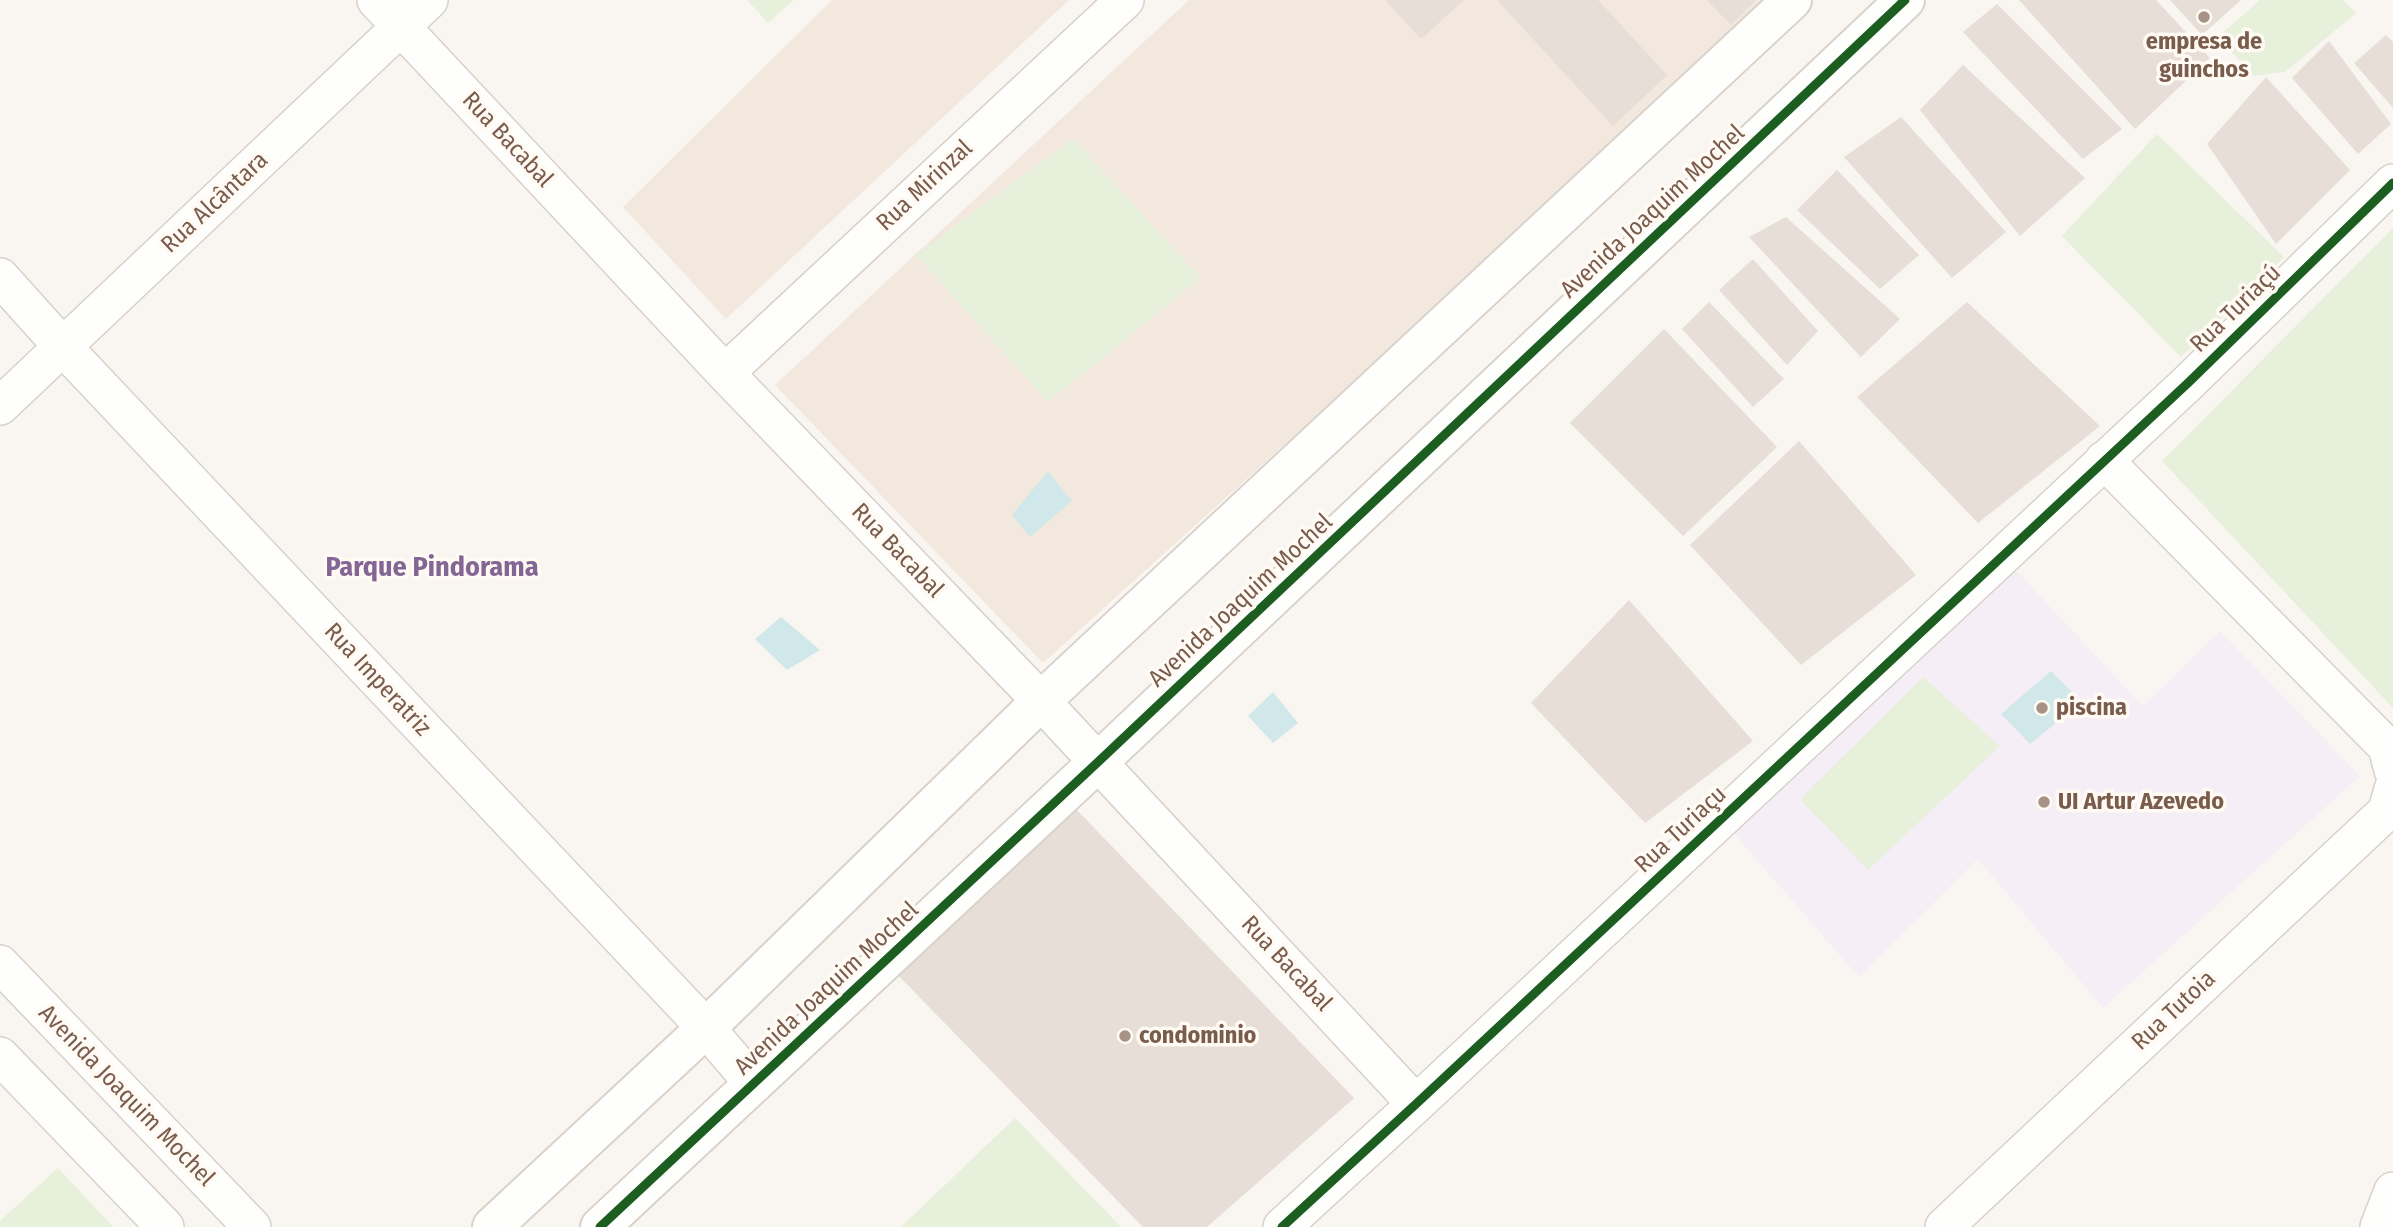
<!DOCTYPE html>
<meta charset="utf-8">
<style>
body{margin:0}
canvas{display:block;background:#f9f5f0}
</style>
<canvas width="2393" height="1227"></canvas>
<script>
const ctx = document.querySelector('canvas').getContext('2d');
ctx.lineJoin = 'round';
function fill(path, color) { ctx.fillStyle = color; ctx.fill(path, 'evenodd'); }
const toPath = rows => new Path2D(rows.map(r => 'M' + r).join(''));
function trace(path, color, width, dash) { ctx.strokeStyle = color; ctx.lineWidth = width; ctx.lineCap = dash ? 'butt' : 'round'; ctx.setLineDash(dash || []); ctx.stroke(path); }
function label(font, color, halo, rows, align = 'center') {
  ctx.font = font + ' "Fira Sans Condensed",sans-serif'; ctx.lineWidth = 7; ctx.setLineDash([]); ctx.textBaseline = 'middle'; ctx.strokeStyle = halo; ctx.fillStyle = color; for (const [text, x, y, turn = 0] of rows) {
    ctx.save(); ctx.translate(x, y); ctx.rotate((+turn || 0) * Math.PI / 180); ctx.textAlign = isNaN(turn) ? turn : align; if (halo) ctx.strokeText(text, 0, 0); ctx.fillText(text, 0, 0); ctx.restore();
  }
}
const residential = toPath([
 [832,0,1069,0,726,319,623,207],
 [1189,0,1768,0,1504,246,1043,663,775,385]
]);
const education = toPath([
 [2009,563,2143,706,2220,631,2360,776,2103,1008,1978,859,1859,977,1729,828]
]);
const green = toPath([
 [747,0,794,0,768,23],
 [2260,0,2343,0,2356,13,2285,72,2254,76,2218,37],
 [2157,134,2284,257,2181,357,2062,236],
 [1073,139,1201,278,1048,402,916,255],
 [2393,228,2393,708,2162,461],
 [1923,677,2000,746,1868,870,1800,799],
 [1015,1118,1121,1227,901,1227],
 [58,1168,113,1227,0,1227,0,1221]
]);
const water = toPath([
 [1048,471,1072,501,1030,537,1012,515],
 [781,617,820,650,787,670,755,639],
 [2051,671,2082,702,2030,744,2001,714],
 [1273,692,1298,723,1273,743,1248,716]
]);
const building = toPath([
 [1385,0,1464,0,1421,39],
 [1497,0,1598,0,1667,75,1613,126],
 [1707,0,1756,0,1731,25],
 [2019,0,2156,0,2210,58,2135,129],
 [2170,0,2241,0,2202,35],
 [1997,4,2122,129,2083,159,1963,32],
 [2386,35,2393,42,2393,108,2354,63],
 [2329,41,2391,124,2358,154,2292,78],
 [1963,65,2085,178,2020,236,1920,110],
 [2266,77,2350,170,2276,244,2207,144],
 [1901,117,2006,232,1952,278,1844,157],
 [1837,170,1919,255,1880,289,1797,210],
 [1786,217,1900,319,1861,357,1749,237],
 [1753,259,1818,331,1787,365,1719,290],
 [1709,302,1784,379,1753,407,1682,329],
 [1967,302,2100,426,1978,523,1857,397],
 [1664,329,1777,447,1683,536,1570,423],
 [1799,441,1916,575,1801,665,1690,545],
 [1629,600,1753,741,1645,823,1531,703],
 [1075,808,1354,1098,1207,1227,1143,1227,896,973]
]);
const street = toPath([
 [376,0,725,373,1041,701,1416,1104],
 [0,277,63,347,706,1028,754,1084],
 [725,373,1125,0],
 [0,406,429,0],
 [2104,460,2387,747,2393,770],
 [0,964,252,1227],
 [0,1056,165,1227],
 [1282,1227,1416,1104,2189,382,2393,183],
 [1944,1227,2387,811,2393,789],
 [2379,1227,2393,1191]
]);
const secondary = toPath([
 [492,1227,706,1028,1041,701,1792,0],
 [600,1227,1098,762,1905,0]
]);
const cycleway = toPath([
 [600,1227,1098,762,1905,0],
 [1282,1227,1416,1104,2189,382,2393,183]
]);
const markers = [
 [2204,17,7,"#a69286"],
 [2042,708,7,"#a69286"],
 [2044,802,7,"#a69286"],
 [1125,1036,7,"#a69286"]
];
const poiNames = [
 ["empresa de",2204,42,"center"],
 ["guinchos",2204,70,"center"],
 ["piscina",2056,708],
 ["UI Artur Azevedo",2058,802],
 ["condominio",1139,1036]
];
const streetNames = [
 ["Rua Bacabal",507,140,47],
 ["Rua Mirinzal",925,186,-43],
 ["Rua Alcântara",215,203,-43],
 ["Avenida Joaquim Mochel",1653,212,-43],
 ["Rua Turiaçú",2236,309,-44],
 ["Rua Bacabal",897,551,46],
 ["Avenida Joaquim Mochel",1241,601,-43],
 ["Rua Imperatriz",377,680,47],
 ["Rua Turiaçu",1681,830,-43],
 ["Rua Bacabal",1286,964,47],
 ["Avenida Joaquim Mochel",827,989,-43],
 ["Rua Tutoia",2174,1011,-43],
 ["Avenida Joaquim Mochel",126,1096,46]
];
const quarterNames = [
 ["Parque Pindorama",432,568]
];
fill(residential, '#f2e8de');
fill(education, '#f6eef6');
fill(green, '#e7f0db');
fill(water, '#d0e8ea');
fill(building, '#e6ded7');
trace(street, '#d7d1cb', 40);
trace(secondary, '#d9d2cb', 42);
trace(street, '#fefefd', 37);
trace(secondary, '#fefefd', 38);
trace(cycleway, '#1b5e20', 9);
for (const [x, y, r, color] of markers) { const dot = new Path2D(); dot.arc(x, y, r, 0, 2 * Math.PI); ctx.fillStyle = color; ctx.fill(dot); trace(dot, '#fffaf3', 2.5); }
label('bold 24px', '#7a5c4d', '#fffaf3', poiNames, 'left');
label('24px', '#7a5c4d', '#fffaf3', streetNames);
label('bold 28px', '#846695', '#fffaf3', quarterNames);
</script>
